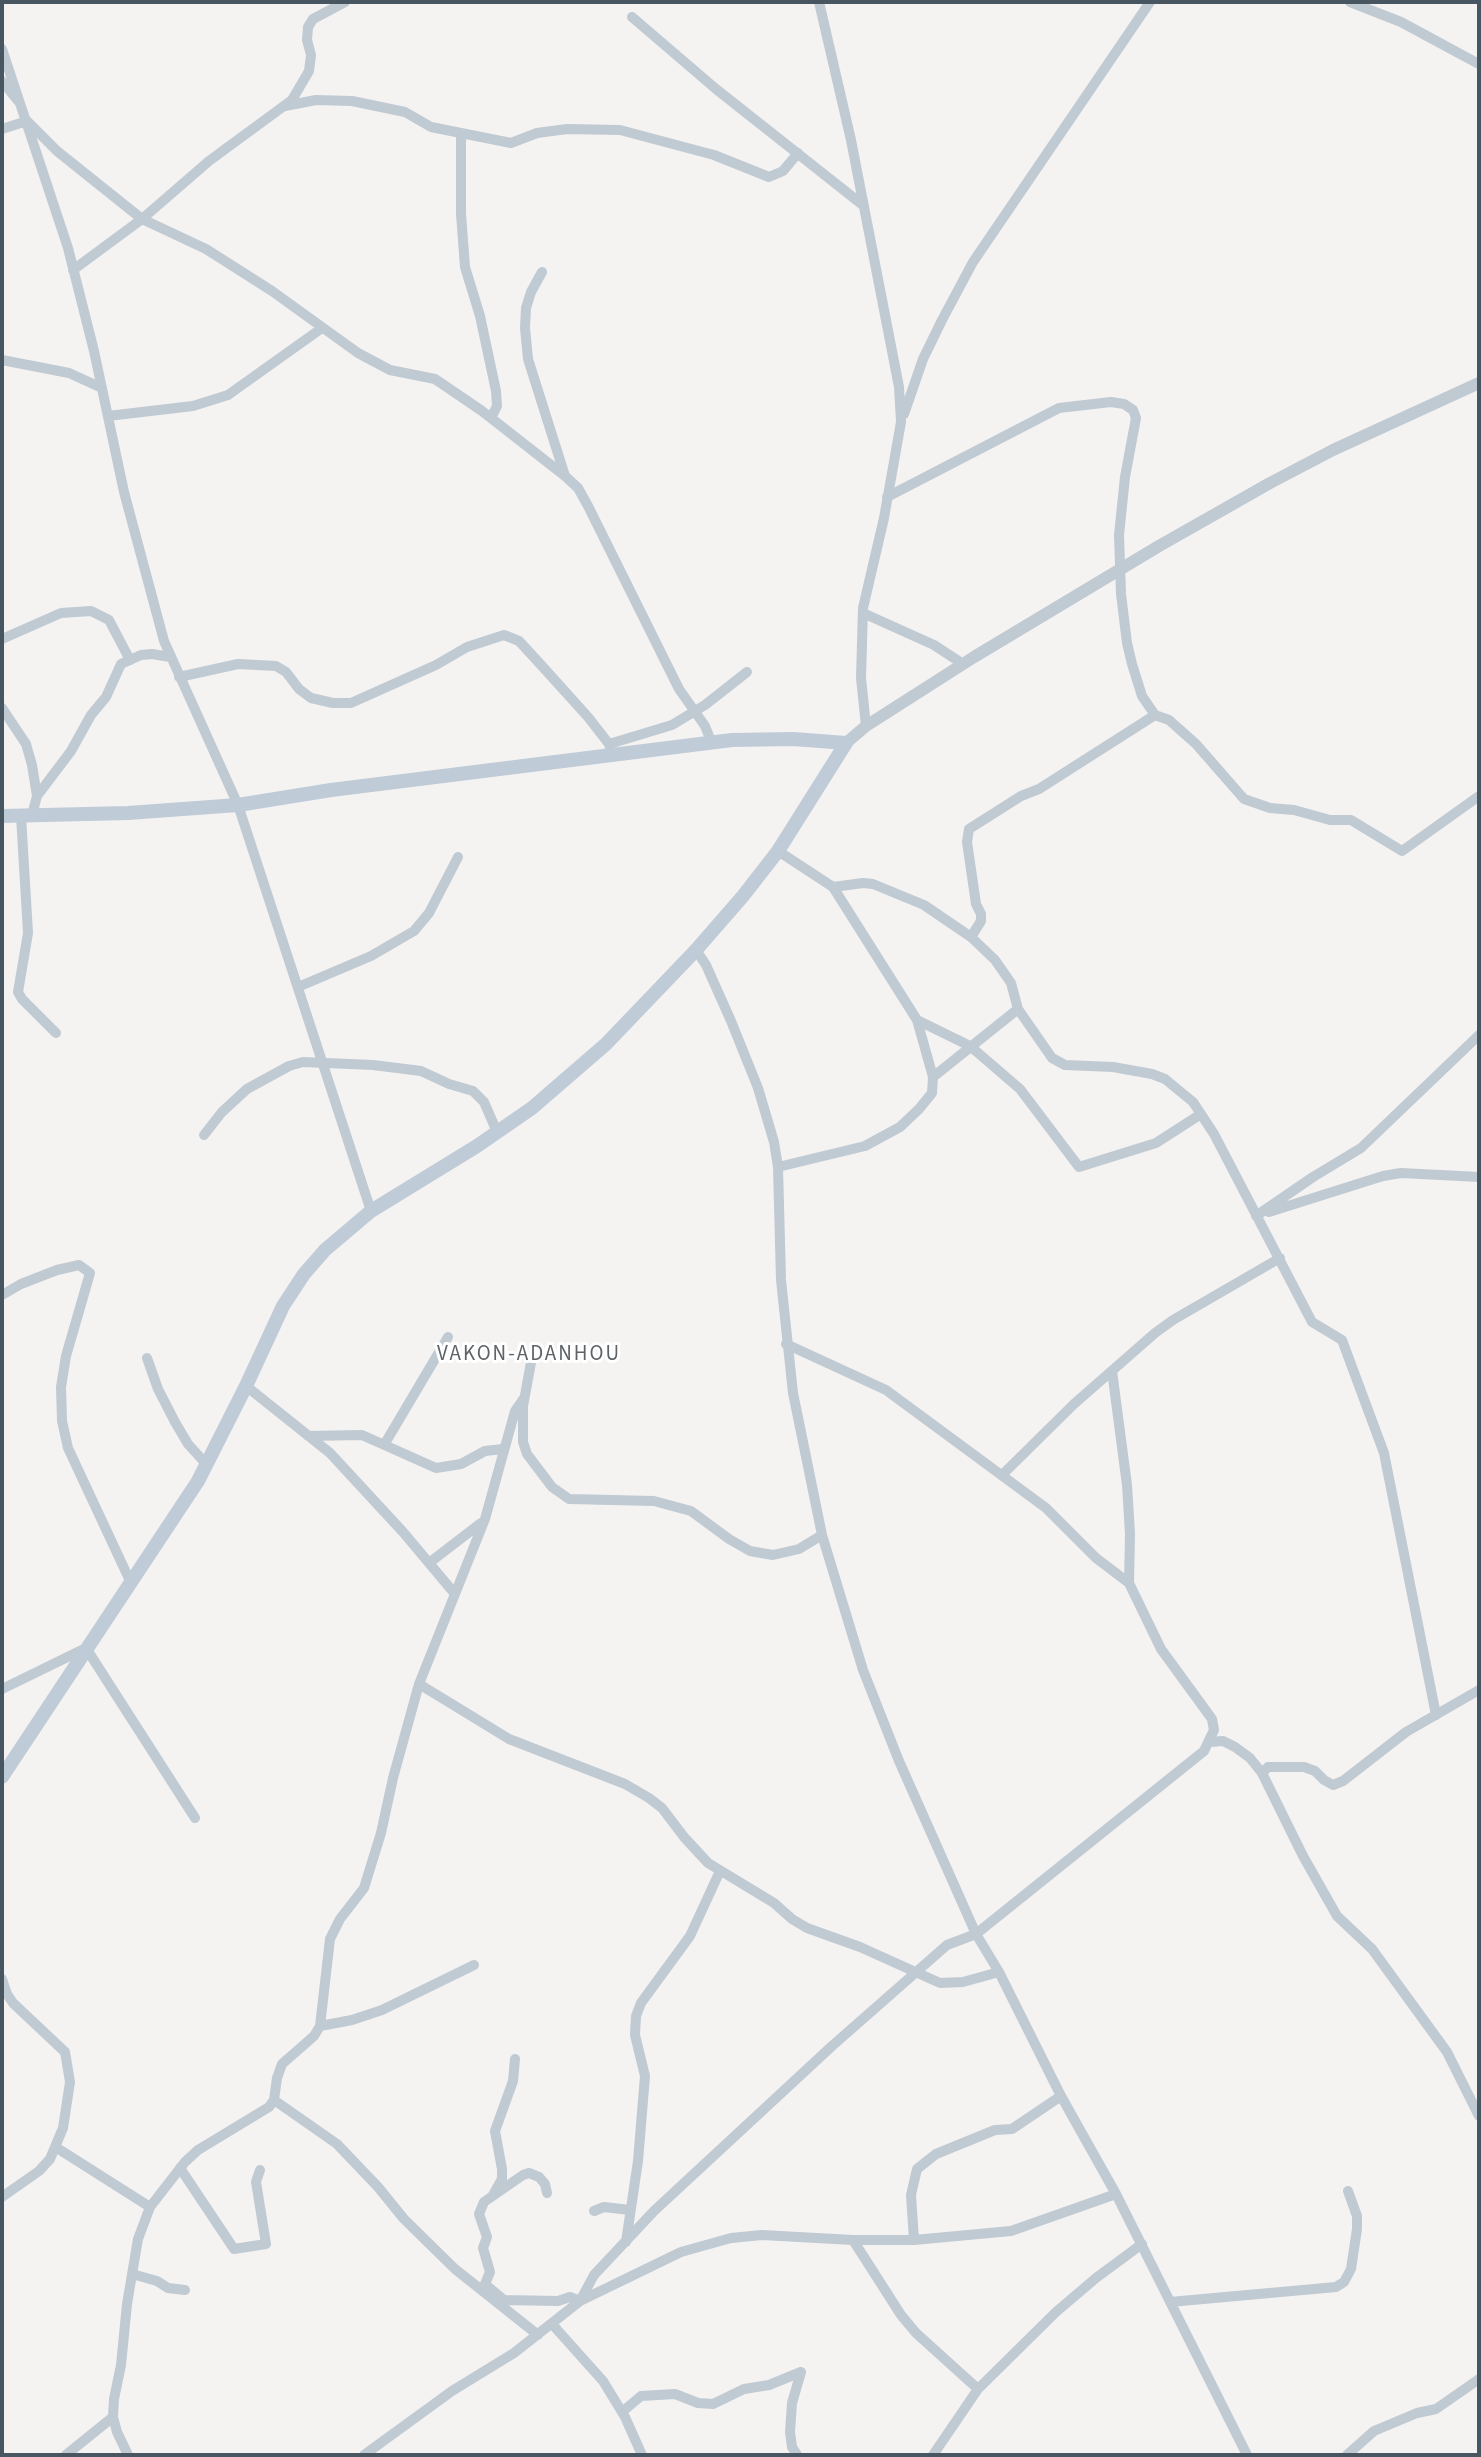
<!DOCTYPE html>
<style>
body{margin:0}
#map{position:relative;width:1481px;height:2457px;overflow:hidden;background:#f5f2f2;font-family:"Source Sans 3",sans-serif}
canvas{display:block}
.frame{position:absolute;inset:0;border:4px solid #485662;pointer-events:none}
</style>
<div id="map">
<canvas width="1481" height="2457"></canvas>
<div class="frame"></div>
</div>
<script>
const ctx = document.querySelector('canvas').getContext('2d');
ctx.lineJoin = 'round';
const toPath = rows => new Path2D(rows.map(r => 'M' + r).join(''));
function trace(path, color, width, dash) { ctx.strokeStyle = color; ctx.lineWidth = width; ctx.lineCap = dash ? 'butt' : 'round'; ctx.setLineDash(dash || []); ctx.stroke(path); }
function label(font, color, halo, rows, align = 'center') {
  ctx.font = font + ' "Source Sans 3",sans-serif'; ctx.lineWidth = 6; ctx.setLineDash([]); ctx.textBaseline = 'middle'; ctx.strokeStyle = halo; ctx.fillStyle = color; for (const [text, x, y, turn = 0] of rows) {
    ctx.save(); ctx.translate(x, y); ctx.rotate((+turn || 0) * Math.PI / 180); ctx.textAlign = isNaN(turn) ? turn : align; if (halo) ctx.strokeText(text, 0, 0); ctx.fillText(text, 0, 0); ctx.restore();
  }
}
const minor = toPath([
 [819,2,851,140,899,387,901,422,884,518,863,608,861,678,866,726],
 [1350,2,1401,22,1479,64],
 [632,17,716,89,864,206],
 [2,49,68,248,94,351,124,492,164,641,238,805,371,1211],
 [2,81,18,101],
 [285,106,316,100,352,101,405,112,431,127,511,143,537,133,567,129,620,130,714,155,769,177,783,171,798,153],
 [2,129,27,121,57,151,142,219,206,249,272,291,358,353,390,370,435,379,482,411,565,476,578,488,588,506,679,689,705,726,711,741],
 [461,134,461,214,465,267,480,316,496,391,497,406,491,418],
 [73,270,142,219,209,161,292,100,309,71,311,55,307,40,308,27,313,19,345,2],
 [542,272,531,292,526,308,525,328,528,359,565,476],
 [2,360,69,373,102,388],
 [904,414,923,359,942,320,973,262,1150,2],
 [108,416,193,406,228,395,322,328],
 [887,497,1059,408,1111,402,1124,404,1133,410,1136,418,1125,477,1119,535,1121,594,1127,643,1132,664,1142,696,1155,715],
 [863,613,934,645,963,664],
 [2,639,61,613,91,611,109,620,130,660],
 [179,677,238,664,276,666,286,672,299,689,311,698,333,703,351,703,436,665,467,647,504,635,519,641,542,666,588,717,609,744,611,753],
 [2,708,26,744,32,765,37,796,32,815],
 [609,744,672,725,705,705,747,672],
 [37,796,71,751,91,715,106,697,121,664,141,655,152,654,170,657],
 [21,816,28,933,18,992,22,999,56,1033],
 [778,851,833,887,863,883,873,884,924,905,971,937,995,960,1011,983,1018,1009,1052,1058,1065,1065,1113,1067,1152,1074,1165,1079,1193,1102,1214,1134,1312,1322,1342,1340,1384,1453,1436,1715],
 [833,887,917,1020,970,1046,1020,1089,1079,1167,1156,1143,1201,1114],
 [971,937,981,921,981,914,976,904,967,842,969,829,1021,796,1039,789,1155,715,1169,720,1196,744,1244,799,1270,808,1294,810,1330,820,1351,820,1402,851,1479,796],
 [696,950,706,965,731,1021,758,1088,774,1142,778,1167,781,1280,793,1393,822,1535,863,1670,899,1761,976,1934,999,1972,1061,2096,1116,2194,1247,2455],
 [298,987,371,956,414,931,429,913,458,857],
 [933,1077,1018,1009],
 [204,1135,222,1112,247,1089,289,1066,303,1062,373,1065,421,1071,449,1084,473,1091,484,1102,497,1132],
 [778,1167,865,1146,900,1127,919,1109,932,1093,933,1077,917,1020],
 [1269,1212,1383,1176,1401,1173,1479,1177],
 [1256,1216,1313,1177,1361,1148,1479,1035],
 [2,1295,21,1284,57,1270,79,1265,90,1273,66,1356,61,1387,62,1421,68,1448,131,1583],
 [532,1357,523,1406,523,1442,527,1454,552,1487,569,1499,654,1501,691,1511,729,1539,750,1551,773,1555,799,1549,822,1535],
 [147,1358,158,1389,175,1422,188,1444,207,1465],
 [1112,1371,1127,1485,1130,1534,1129,1583],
 [246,1386,330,1453,403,1532,455,1594],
 [308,1436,362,1435,436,1468,461,1464,485,1451,503,1449],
 [384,1445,448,1337],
 [1002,1475,1074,1404,1155,1333,1173,1320,1280,1258],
 [429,1563,481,1523],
 [419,1684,509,1739,625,1784,649,1798,662,1808,684,1837,708,1863,774,1903,792,1919,807,1928,860,1947,940,1983,963,1982,999,1972],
 [2,1689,86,1648,195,1818],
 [1479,1690,1406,1732,1343,1781,1333,1785,1324,1780,1315,1771,1304,1767,1268,1767,1262,1773,1303,1856,1337,1916,1372,1949,1447,2052,1479,2116],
 [1210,1742,1223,1741,1235,1747,1250,1758,1262,1773],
 [2,1979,7,1994,13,2003,65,2052,70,2082,63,2128,50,2159,39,2171,2,2197],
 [320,2026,352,2020,382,2010,474,1965],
 [274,2100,337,2144,378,2187,404,2219,455,2269,538,2335],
 [57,2148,150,2207],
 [180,2168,234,2249,266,2244,256,2182,260,2170],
 [547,2193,545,2184,539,2177,529,2173,523,2175,484,2202,479,2214,487,2237,483,2248,490,2272,485,2284,504,2300,558,2301,570,2297,580,2301,594,2275,654,2211,832,2046,947,1945,976,1934,1204,1751,1214,1730,1212,1719,1161,1649,1129,1583,1096,1558,1046,1508,886,1390,786,1344],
 [493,2195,502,2179,502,2169,495,2131,513,2081,515,2059],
 [594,2211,604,2207,630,2210],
 [853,2240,901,2315,916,2333,978,2389],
 [914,2240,911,2195,917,2169,936,2154,995,2130,1012,2129,1061,2096],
 [626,2242,638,2161,645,2076,635,2035,636,2016,641,2003,690,1936,720,1871],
 [132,2274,157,2281,168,2288,185,2290],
 [1170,2302,1336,2287,1344,2282,1351,2269,1357,2229,1357,2216,1348,2191],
 [552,2324,603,2381,625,2417,642,2455],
 [622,2412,641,2396,675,2394,698,2403,713,2404,744,2389,769,2385,801,2372],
 [66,2455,113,2417],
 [128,2455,117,2432,113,2417,114,2399,121,2365,127,2304,138,2239,150,2207,185,2162,198,2150,269,2107,274,2100,277,2078,282,2064,314,2036,320,2026,330,1939,340,1919,364,1888,381,1833,393,1778,419,1684,485,1519,515,1411,524,1398],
 [364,2455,452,2391,514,2353,580,2301,681,2252,731,2238,762,2235,853,2240,914,2240,1011,2231,1116,2194],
 [797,2455,792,2447,790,2432,792,2403,801,2372],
 [933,2455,978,2389,1056,2312,1096,2278,1142,2244],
 [1347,2455,1374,2431,1417,2413,1436,2409,1479,2379]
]);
const tertiary = toPath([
 [846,743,866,726,974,657,1159,546,1270,483,1333,450,1479,383]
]);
const secondary = toPath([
 [2,816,128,813,238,805,331,790,732,740,793,739,846,743,778,851,743,896,696,950,606,1044,532,1108,477,1146,371,1211,325,1250,304,1274,283,1306,246,1386,198,1481,2,1777]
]);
const quarterNames = [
 ["VAKON-ADANHOU",529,1355]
];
trace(minor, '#bfcad2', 10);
trace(tertiary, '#bfcad2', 12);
trace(secondary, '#bfcbd7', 14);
ctx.letterSpacing = '2px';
label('21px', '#5e6368', '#fff', quarterNames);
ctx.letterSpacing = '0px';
</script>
